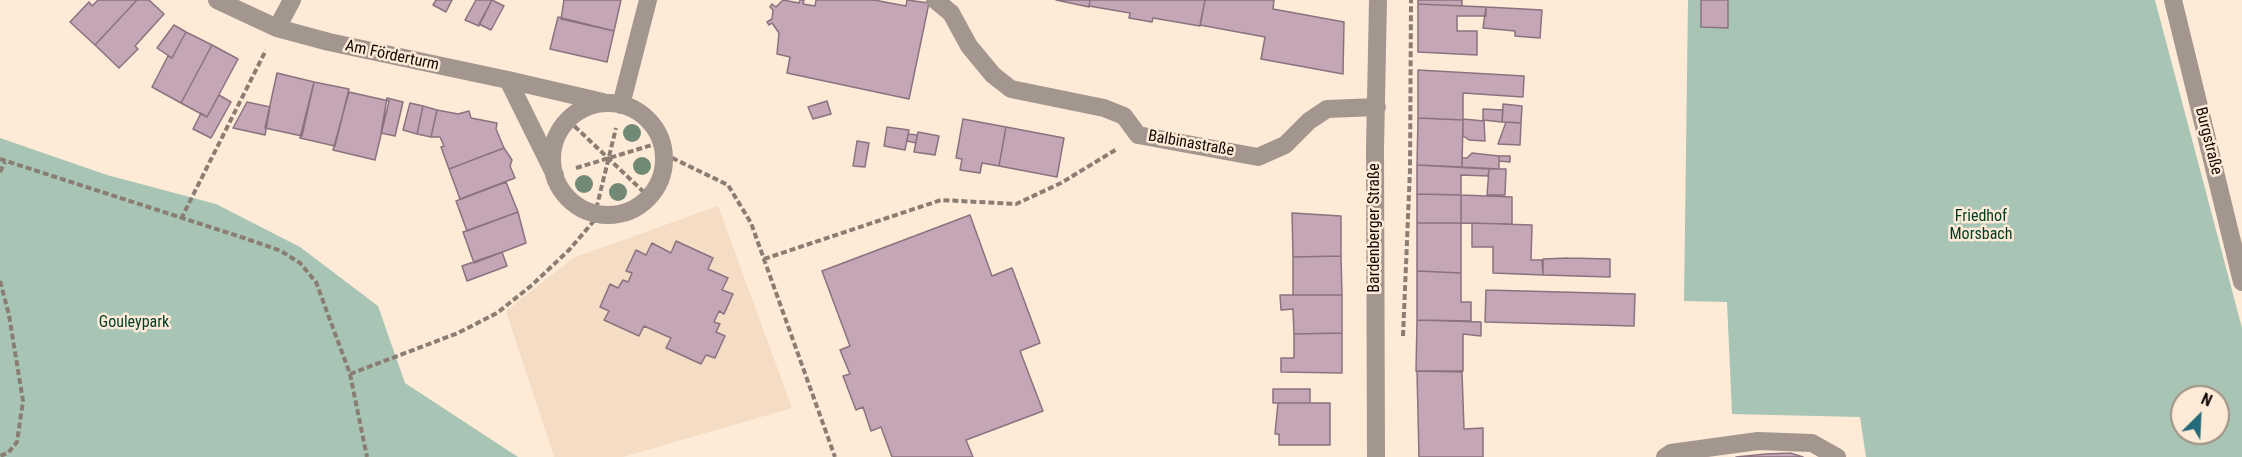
<!DOCTYPE html>
<meta charset="utf-8">
<style>
body{margin:0}
#map{position:relative;width:2242px;height:457px;overflow:hidden;background:#fdead7;font-family:"Roboto Condensed",sans-serif}
canvas{display:block}
.north{position:absolute;left:2170px;top:385px;width:60px;height:60px;box-sizing:border-box;background:#fdead7;border:2px solid #9f9183;border-radius:50%;rotate:24deg;font-size:16px;font-weight:700;line-height:24px;text-align:center;color:#110b06}
.north::after{content:'';display:block;margin:auto;width:21px;height:27px;background:#256a7a;clip-path:polygon(50% 0,100% 100%,50% 72%,0 100%)}
</style>
<div id="map">
<canvas width="2242" height="457"></canvas>
<div class="north">N</div>
</div>
<script>
const ctx = document.querySelector('canvas').getContext('2d');
ctx.lineJoin = 'round';
function fill(path, color) { ctx.fillStyle = color; ctx.fill(path, 'evenodd'); }
const toPath = rows => new Path2D(rows.map(r => 'M' + r).join(''));
function trace(path, color, width, dash) { ctx.strokeStyle = color; ctx.lineWidth = width; ctx.lineCap = dash ? 'butt' : 'round'; ctx.setLineDash(dash || []); ctx.stroke(path); }
function label(font, color, halo, rows, align = 'center') {
  ctx.font = font + ' "Roboto Condensed",sans-serif'; ctx.lineWidth = 5; ctx.setLineDash([]); ctx.textBaseline = 'middle'; ctx.strokeStyle = halo; ctx.fillStyle = color; for (const [text, x, y, turn = 0] of rows) {
    ctx.save(); ctx.translate(x, y); ctx.rotate((+turn || 0) * Math.PI / 180); ctx.textAlign = isNaN(turn) ? turn : align; if (halo) ctx.strokeText(text, 0, 0); ctx.fillText(text, 0, 0); ctx.restore();
  }
}
const built = toPath([
 [718,206,792,408,623,457,554,457,506,311,573,258]
]);
const green = toPath([
 [1688,0,2155,0,2242,328,2242,457,1866,457,1860,417,1732,414,1727,302,1684,301],
 [2182,397,2218,397,2218,433,2182,433],
 [0,138,107,175,216,204,300,247,378,306,405,383,518,457,0,457]
]);
const building = toPath([
 [98,0,137,0,95,45,70,22,89,2,92,6,98,0],
 [137,0,149,0,164,14,135,46,138,49,119,68,95,45,137,0],
 [436,0,452,0,446,12,433,5,436,0],
 [476,0,492,0,479,26,465,20,476,0],
 [492,0,504,6,491,30,479,24,492,0],
 [564,0,621,0,614,31,561,19,564,0],
 [783,0,799,3,800,0,804,0,803,4,815,6,816,0,874,0,906,6,907,0,929,3,909,99,787,73,790,57,777,54,779,33,772,23,769,25,767,22,772,19,773,10,770,7,772,4,776,7,783,0],
 [1056,0,1090,0,1089,7,1056,0],
 [1090,0,1205,0,1200,26,1153,18,1152,22,1129,18,1130,13,1089,6,1090,0],
 [1205,0,1274,0,1273,9,1344,22,1343,74,1261,59,1265,37,1200,25,1205,0],
 [1418,0,1462,0,1462,6,1418,4,1418,0],
 [1701,0,1728,0,1728,28,1701,27,1701,0],
 [1418,4,1486,7,1486,16,1457,16,1457,31,1477,31,1477,55,1418,52,1418,4],
 [1486,7,1542,10,1540,38,1515,36,1515,31,1483,28,1486,7],
 [558,17,614,31,607,62,550,49,558,17],
 [174,25,186,32,172,58,157,48,174,25],
 [186,32,212,45,181,103,152,87,168,56,172,58,186,32],
 [212,45,238,59,207,117,181,103,212,45],
 [1418,70,1524,76,1523,97,1463,93,1463,120,1418,118,1418,70],
 [277,73,314,82,302,136,265,128,277,73],
 [314,82,349,89,335,146,300,138,314,82],
 [349,92,389,101,375,160,333,150,349,92],
 [219,95,231,102,211,138,193,129,201,113,207,117,219,95],
 [387,98,403,102,395,136,381,133,387,98],
 [827,101,831,114,813,119,808,107,827,101],
 [247,102,270,107,265,135,233,128,247,102],
 [410,103,423,106,417,134,403,130,410,103],
 [1503,104,1522,106,1521,123,1502,122,1503,104],
 [423,106,437,110,431,137,417,134,423,106],
 [1483,109,1503,110,1502,122,1483,120,1483,109],
 [437,110,458,114,469,111,471,118,497,123,496,129,504,148,449,169,441,147,444,146,440,137,431,137,437,110],
 [1418,118,1463,120,1462,167,1417,165,1418,118],
 [963,119,1006,127,999,166,982,163,980,173,960,170,962,159,956,158,963,119],
 [1463,119,1484,121,1485,141,1469,140,1463,136,1463,119],
 [1506,122,1521,123,1520,145,1498,144,1506,122],
 [887,127,909,130,905,150,884,146,887,127],
 [1006,127,1064,138,1057,177,999,166,1006,127],
 [918,132,939,136,935,155,914,152,918,132],
 [908,134,917,135,916,143,907,141,908,134],
 [857,141,869,143,865,167,853,166,857,141],
 [504,148,512,160,510,166,515,178,460,199,449,169,504,148],
 [1472,153,1499,156,1499,169,1462,167,1462,158,1467,158,1472,153],
 [1499,156,1510,156,1510,162,1499,161,1499,156],
 [1417,165,1489,169,1488,176,1461,175,1461,195,1417,194,1417,165],
 [1489,169,1506,169,1505,195,1487,195,1489,169],
 [506,182,518,212,467,231,456,201,506,182],
 [1417,194,1461,195,1461,223,1417,223,1417,194],
 [1461,195,1512,197,1512,224,1461,223,1461,195],
 [518,212,526,243,474,263,463,232,518,212],
 [1292,213,1341,216,1341,256,1293,257,1292,213],
 [970,215,992,276,1012,268,1040,343,1020,351,1043,411,966,440,973,457,892,457,881,427,871,431,863,407,856,410,843,376,850,374,840,350,850,346,822,271,970,215],
 [1417,223,1461,223,1461,273,1417,271,1417,223],
 [1472,223,1532,225,1531,260,1542,260,1543,275,1493,273,1493,247,1472,247,1472,223],
 [676,241,713,258,708,269,728,278,722,290,733,294,724,314,719,311,714,322,720,324,716,332,725,336,715,358,706,355,701,364,666,348,671,338,644,326,639,336,604,320,609,311,600,307,610,284,618,288,623,280,628,282,632,273,626,271,636,250,646,255,652,243,671,253,676,241],
 [502,252,507,266,467,281,462,266,502,252],
 [1341,256,1342,295,1293,295,1293,257,1341,256],
 [1568,258,1610,259,1610,277,1543,275,1543,259,1568,258],
 [1417,271,1461,273,1461,302,1471,302,1471,321,1417,320,1417,271],
 [1486,290,1635,294,1634,326,1485,322,1486,290],
 [1280,295,1342,295,1342,333,1294,334,1293,309,1281,310,1280,295],
 [1417,320,1481,322,1481,336,1463,334,1463,371,1416,371,1417,320],
 [1342,333,1342,373,1281,372,1281,358,1294,358,1294,334,1342,333],
 [1417,371,1462,372,1464,429,1483,428,1483,457,1419,457,1417,371],
 [1273,389,1310,389,1310,403,1273,403,1273,389],
 [1278,403,1330,403,1330,445,1279,445,1279,434,1275,434,1278,403],
 [1790,453,1803,457,1736,457,1766,454,1790,453]
]);
const path = toPath([
 [568,120,649,197],
 [664,154,728,185,751,223,835,457],
 [0,159,244,238,281,251,300,263,316,282,350,374,367,457],
 [576,168,662,142],
 [0,172,5,162],
 [181,219,266,50],
 [764,259,941,200,1016,204,1061,183,1117,149],
 [0,281,9,315,23,401,17,442,8,453,0,456],
 [1403,336,1410,170,1411,0],
 [350,374,458,333,497,313,532,285,569,250,593,222,616,128]
]);
const minor = toPath([
 [217,0,277,28,329,42,508,80,555,175],
 [935,0,951,13,969,46,993,75,1011,89,1104,108,1124,116,1138,135,1258,157,1285,145,1309,121,1327,109,1377,107],
 [2173,0,2242,282],
 [277,28,292,0],
 [508,80,603,102],
 '552 159a56 56 0 1 1 112 0a56 56 0 1 1-112 0Z',
 [621,105,648,0],
 [1376,457,1375,149,1378,0],
 [1665,457,1671,453,1758,441,1812,443,1837,457]
]);
const trees = [
 [632,133],
 [642,166],
 [584,184],
 [618,192]
];
const streetNames = [
 ["Am Förderturm",392,56,12],
 ["Burgstraße",2208,141,76],
 ["Balbinastraße",1191,144,10],
 ["Bardenberger Straße",1375,228,-90]
];
const parkNames = [
 ["Friedhof",1981,217],
 ["Morsbach",1981,235],
 ["Gouleypark",134,323]
];
fill(built, '#f5ddc5');
fill(green, '#a8c4b4');
fill(building, '#c4a6b6');
trace(building, '#8a737f', 1.5);
trace(path, '#8a7d71', 4, [6, 3]);
trace(minor, '#a3968f', 18);
ctx.fillStyle = '#728a75';
for (const [x, y] of trees) { ctx.beginPath(); ctx.arc(x, y, 9, 0, 2 * Math.PI); ctx.fill(); }
label('16px', '#110b06', '#fdead7', streetNames);
label('16px', '#003c24', '#fdead7', parkNames);
</script>
